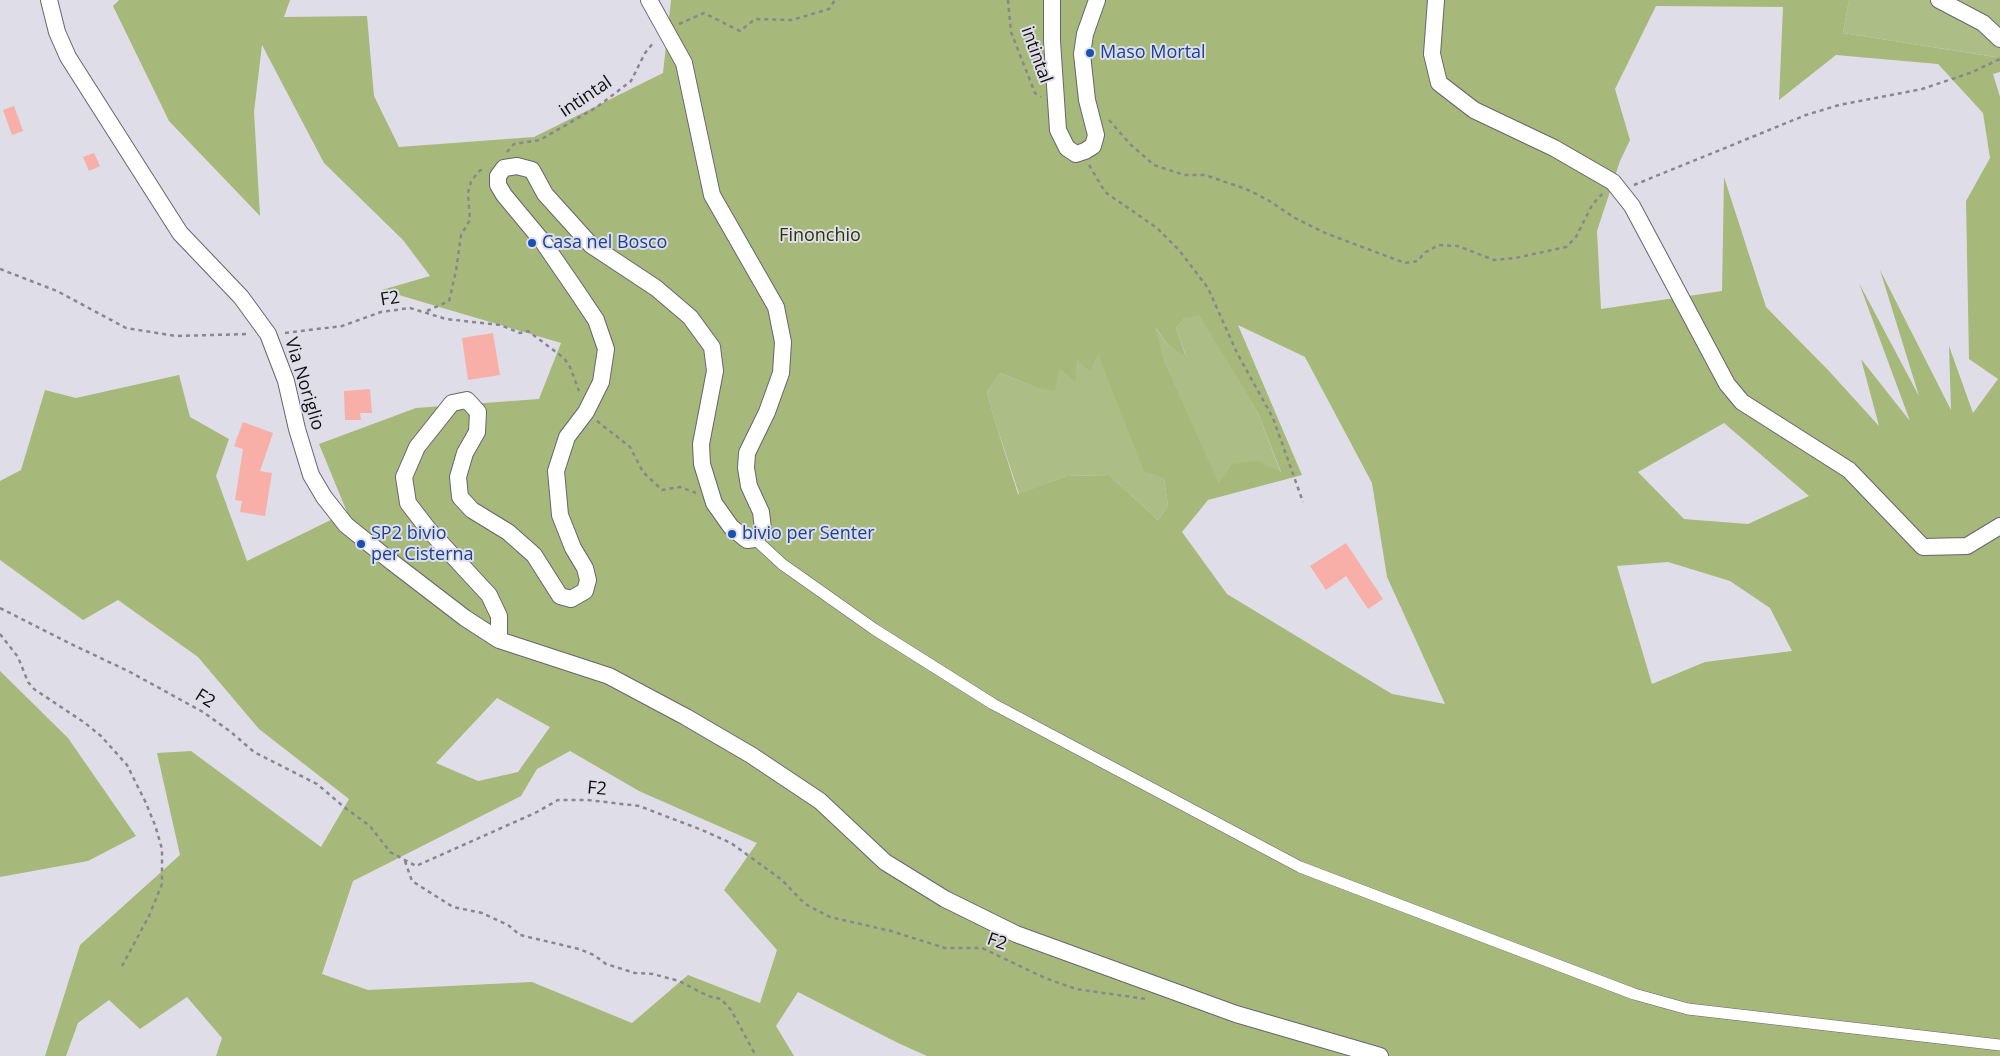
<!DOCTYPE html>
<style>
body{margin:0}
canvas{display:block;background:#dfdde8}
</style>
<canvas width="2000" height="1056"></canvas>
<script>
const ctx = document.querySelector('canvas').getContext('2d');
ctx.lineJoin = 'round';
function fill(path, color) { ctx.fillStyle = color; ctx.fill(path, 'evenodd'); }
const toPath = rows => new Path2D(rows.map(r => 'M' + r).join(''));
function trace(path, color, width, dash) { ctx.strokeStyle = color; ctx.lineWidth = width; ctx.lineCap = dash ? 'butt' : 'round'; ctx.setLineDash(dash || []); ctx.stroke(path); }
function label(font, color, halo, rows, align = 'center') {
  ctx.font = font + ' "Open Sans",sans-serif'; ctx.lineWidth = 4; ctx.setLineDash([]); ctx.textBaseline = 'middle'; ctx.strokeStyle = halo; ctx.fillStyle = color; for (const [text, x, y, turn = 0] of rows) {
    ctx.save(); ctx.translate(x, y); ctx.rotate((+turn || 0) * Math.PI / 180); ctx.textAlign = isNaN(turn) ? turn : align; if (halo) ctx.strokeText(text, 0, 0); ctx.fillText(text, 0, 0); ctx.restore();
  }
}
const green = toPath([
 [1849,0,2000,0,2000,55,1996,57,1843,33],
 [1199,314,1258,413,1281,473,1219,485,1164,359,1154,326,1169,346,1186,356,1176,328,1184,319],
 [1098,354,1112,386,1164,478,1168,506,1158,520,1109,475,1066,476,1019,494,995,421,987,392,1000,373,1035,387,1059,366]
]);
const forest = toPath([
 [119,0,290,0,284,17,367,16,374,96,399,147,534,137,663,73,671,0,1849,0,1843,33,1995,57,2000,55,2000,72,1993,74,2000,97,2000,1056,927,1056,898,1043,798,992,776,1026,794,1056,216,1056,222,1038,187,997,140,1029,109,1000,78,1023,66,1056,45,1056,80,945,180,855,157,753,191,751,321,847,349,799,259,729,198,657,118,600,83,620,0,560,0,481,21,470,45,390,76,398,179,375,190,417,229,439,216,476,247,561,347,512,319,444,416,408,539,399,561,343,382,290,430,276,403,240,324,163,262,45,254,112,260,216,169,121,113,6],
 [1656,6,1783,7,1779,100,1836,55,1938,64,1983,113,1990,158,1966,201,1969,359,1998,379,1973,413,1949,346,1951,410,1880,270,1919,396,1859,283,1910,421,1861,359,1879,426,1828,370,1766,307,1724,177,1722,291,1601,309,1597,231,1620,161,1630,140,1615,89],
 [1199,315,1258,413,1281,472,1257,461,1232,464,1219,484,1164,359,1155,327,1169,346,1186,357,1176,328,1184,319],
 [1238,325,1305,357,1372,483,1387,577,1445,704,1392,694,1227,594,1182,532,1208,500,1302,475],
 [1098,354,1144,471,1164,478,1168,506,1158,520,1109,475,1066,476,1018,494,995,421,987,392,1000,373,1035,387,1055,391,1059,367,1075,382,1077,360,1090,371],
 [1724,423,1809,496,1748,524,1684,519,1638,472],
 [1668,562,1730,581,1770,608,1792,651,1705,662,1652,684,1617,566],
 [497,698,550,727,518,772,478,781,436,763],
 [570,751,639,791,757,843,724,890,777,950,760,1003,688,975,632,1023,532,982,368,990,322,974,353,881,521,796,537,769],
 [0,671,68,738,136,836,88,861,0,877]
]);
const building = toPath([
 [14,106,23,131,12,135,3,110],
 [94,153,100,166,89,171,83,157],
 [493,333,500,375,468,380,462,338],
 [370,389,372,413,360,413,361,420,345,420,344,391],
 [243,422,273,433,260,471,272,473,265,516,240,512,242,501,235,500,243,449,234,446],
 [1346,543,1383,599,1368,609,1346,576,1326,590,1310,566]
]);
const path = toPath([
 [1008,0,1011,32,1035,93,1041,97],
 [679,24,704,13,740,31,755,19,792,20,829,9,835,0],
 [1109,120,1130,144,1154,165,1184,175,1205,175,1246,189,1268,200,1295,218,1325,233,1405,263,1418,261,1424,253,1439,245,1458,246,1494,260,1515,258,1566,247,1576,237,1592,205,1602,194],
 [507,152,514,144,540,140,597,107,631,81,645,53,654,42],
 [1089,165,1105,192,1157,228,1179,250,1208,288,1237,353,1273,418,1303,502],
 [1634,185,1806,115,1839,105,1922,89,1970,73,2000,59],
 [0,269,57,291,126,328,176,336,249,334],
 [427,311,449,301,456,271,461,235,470,220,468,193,471,182,478,172,484,168],
 [285,333,342,326,381,312,410,308,446,319,500,325,520,333,528,331,564,358,570,367,579,391],
 [597,421,630,447,643,472,662,490,680,487,696,493],
 [0,608,69,643,130,672,203,712,231,732,254,752,317,784,344,807,370,826,390,852,416,866,535,813,558,800,588,800,639,806,702,830,731,843,782,880,805,904,830,917,891,931,945,948,982,948,1045,978,1076,989,1146,999],
 [0,634,18,657,28,682,34,689,85,723,101,736,127,765,145,801,155,825,162,849,162,884,149,916,122,966],
 [405,861,412,881,453,907,482,913,508,925,520,935,579,949,594,955,606,964,635,973,653,974,679,981,708,996,721,999,731,1010,756,1056]
]);
const street = toPath([
 [755,539,782,564,874,629,993,704,1300,867,1634,994,1688,1009,2000,1045]
]);
const secondary = toPath([
 [49,0,57,32,68,57,180,233,241,297,268,334,286,381,297,429,311,475,324,497,346,525,392,562,465,618,499,640,609,676,686,717,751,755,820,801,885,862,945,899,1016,934,1236,1014,1380,1056],
 [1052,0,1052,41,1058,130,1067,148,1076,154,1085,151,1093,146,1096,135,1087,100,1082,54,1085,34,1097,0],
 [1436,0,1432,54,1439,83,1474,110,1554,148,1613,182,1632,206,1727,384,1742,402,1849,470,1923,547,1967,546,2000,526],
 [1939,0,1983,23,2000,39],
 [499,640,499,616,489,595,428,529,408,503,404,477,417,447,452,403,467,400,478,412,477,432,465,453,458,477,460,497,472,510,508,532,534,555,560,596,571,599,585,591,588,580,585,568,573,548,560,515,556,471,567,437,586,412,601,382,606,349,596,320,578,293,543,242,504,195,498,185,498,176,504,168,517,166,532,170,545,194,591,245,656,288,690,317,712,347,715,371,701,444,702,464,714,503,731,527,747,540,755,539,763,529,761,512,749,486,746,468,747,453,767,412,781,373,783,342,776,307,712,195,684,63,649,0]
]);
const markers = [
 [1090,53,5,"#1a4fb4"],
 [532,243,5,"#1a4fb4"],
 [732,534,5,"#1a4fb4"],
 [361,544,5,"#1a4fb4"]
];
const transitNames = [
 ["Maso Mortal",1100,53],
 ["Casa nel Bosco",542,243],
 ["SP2 bivio",371,534],
 ["per Cisterna",371,555],
 ["bivio per Senter",742,534]
];
const streetNames = [
 ["intintal",1036,55,70],
 ["intintal",586,97,-34],
 ["F2",390,299,-9],
 ["Via Noriglio",304,384,73],
 ["F2",205,699,32],
 ["F2",597,789,5],
 ["F2",997,942,19]
];
const parkNames = [
 ["Finonchio",820,236]
];
fill(green, '#acbd85');
fill(forest, '#a6b97a');
fill(building, '#f8afa8');
trace(street, '#67656e', 12);
trace(secondary, '#67656e', 18);
trace(path, '#88878f', 2.5, [4, 4]);
trace(street, '#fff', 11);
trace(secondary, '#fff', 16);
for (const [x, y, r, color] of markers) { const dot = new Path2D(); dot.arc(x, y, r, 0, 2 * Math.PI); ctx.fillStyle = color; ctx.fill(dot); trace(dot, '#dfdde8', 2); }
label('18px', '#164399', '#dfdde8', transitNames, 'left');
label('18px', '#0f0e12', '#dfdde8', streetNames);
label('18px', '#2a3505', '#dfdde8', parkNames);
</script>
